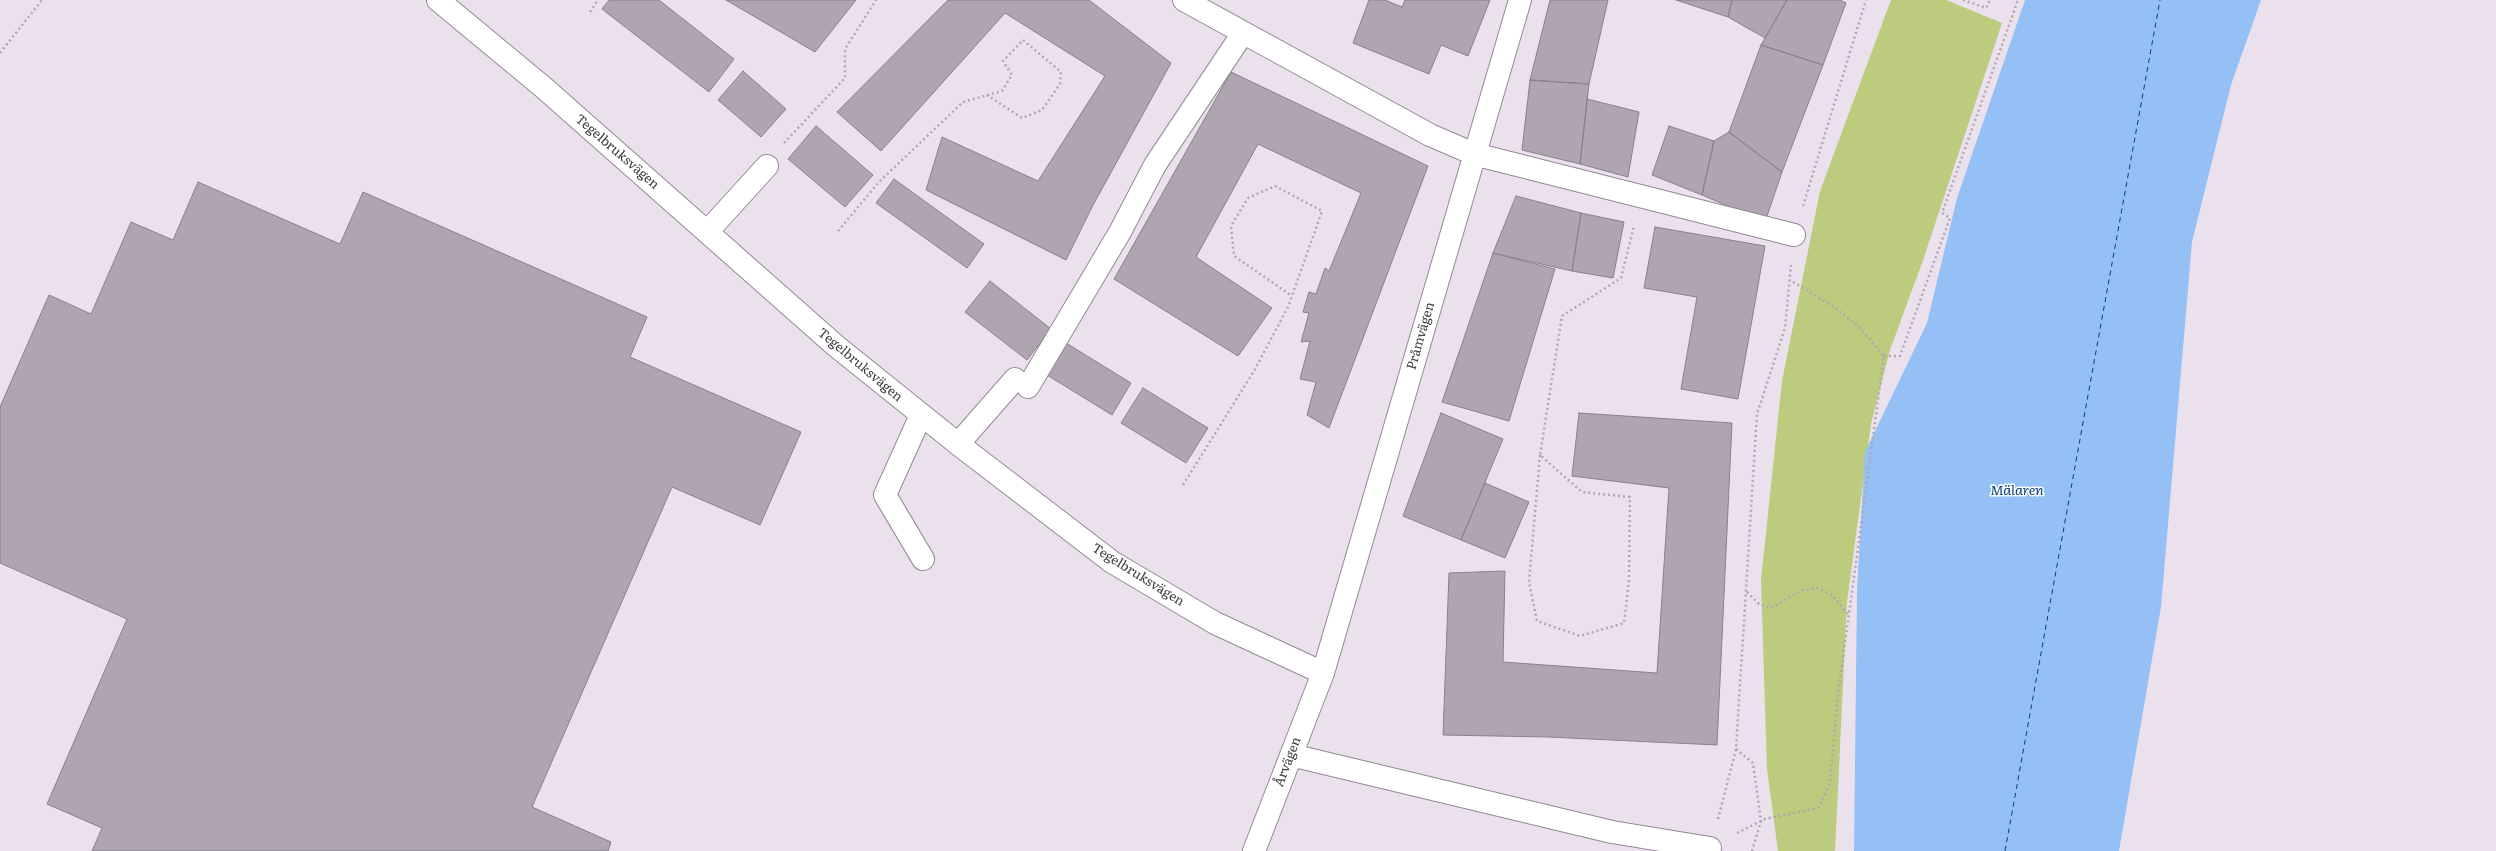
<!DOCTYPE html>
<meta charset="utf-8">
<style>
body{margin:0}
canvas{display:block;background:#ebe1ec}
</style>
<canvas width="2496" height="851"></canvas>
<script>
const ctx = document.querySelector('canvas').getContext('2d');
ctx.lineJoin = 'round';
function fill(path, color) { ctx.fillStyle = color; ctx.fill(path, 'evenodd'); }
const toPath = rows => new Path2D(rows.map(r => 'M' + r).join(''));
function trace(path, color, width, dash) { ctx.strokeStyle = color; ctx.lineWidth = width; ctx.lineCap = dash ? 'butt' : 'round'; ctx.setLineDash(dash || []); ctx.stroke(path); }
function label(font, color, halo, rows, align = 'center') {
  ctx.font = font + ' Literata,serif'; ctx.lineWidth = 3; ctx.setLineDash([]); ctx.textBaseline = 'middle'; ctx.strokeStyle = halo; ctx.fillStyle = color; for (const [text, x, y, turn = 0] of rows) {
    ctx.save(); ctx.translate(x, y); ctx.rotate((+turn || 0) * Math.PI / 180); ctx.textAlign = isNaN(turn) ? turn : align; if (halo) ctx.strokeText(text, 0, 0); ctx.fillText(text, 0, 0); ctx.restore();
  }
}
const green = toPath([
 [1891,0,1946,0,2002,23,1922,263,1890,350,1871,424,1847,602,1835,851,1778,851,1767,769,1761,580,1782,381,1820,191]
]);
const water = toPath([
 [2025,0,2261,0,2231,85,2192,242,2161,607,2119,851,1854,851,1857,589,1865,452,1927,323,1957,198]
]);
const ferry = toPath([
 [2005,851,2160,0]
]);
const building = toPath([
 [609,0,659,0,734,59,709,92,602,9,609,0],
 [726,0,856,0,815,52,726,0],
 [948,0,1089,0,1171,63,1092,207,1066,260,926,190,942,137,1038,181,1105,76,1005,13,881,151,837,112,948,0],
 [1369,0,1385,0,1402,7,1405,0,1490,0,1468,56,1441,45,1429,74,1353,43,1369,0],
 [1550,0,1608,0,1589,84,1530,80,1550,0],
 [1676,0,1732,0,1728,17,1676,0],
 [1732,0,1787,0,1765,38,1728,17,1732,0],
 [1787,0,1840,0,1846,3,1823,65,1761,45,1787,0],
 [1761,45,1823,65,1782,172,1729,132,1761,45],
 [743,71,786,109,761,137,718,100,743,71],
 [1231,72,1428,166,1329,428,1307,415,1316,382,1300,379,1310,341,1301,342,1309,313,1303,312,1309,292,1316,294,1325,268,1329,271,1361,193,1258,144,1196,257,1272,308,1238,356,1114,279,1231,72],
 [1530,80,1589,84,1580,164,1522,150,1530,80],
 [1587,99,1639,112,1628,177,1580,164,1587,99],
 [816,126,873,175,845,207,788,159,816,126],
 [1669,126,1714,141,1702,195,1652,175,1669,126],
 [1729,132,1782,172,1765,222,1702,195,1714,141,1729,132],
 [894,179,984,244,967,268,876,203,894,179],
 [198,182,340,244,363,192,647,317,630,357,801,432,760,525,672,487,532,807,611,842,608,851,92,851,102,828,47,804,127,619,0,563,0,407,49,295,91,314,131,222,173,240,198,182],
 [1516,196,1581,213,1572,271,1493,253,1516,196],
 [1581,213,1624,222,1613,278,1572,271,1581,213],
 [1655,227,1765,246,1738,399,1681,389,1697,297,1644,288,1655,227],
 [1493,253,1555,269,1509,421,1442,402,1493,253],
 [990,281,1051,329,1027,360,965,312,990,281],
 [1066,343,1131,383,1112,415,1047,375,1066,343],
 [1143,388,1208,428,1186,463,1121,423,1143,388],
 [1441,413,1503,439,1461,540,1403,516,1441,413],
 [1579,413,1732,423,1717,745,1548,737,1443,735,1449,573,1505,571,1503,662,1657,673,1669,488,1572,476,1579,413],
 [1485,483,1529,502,1505,558,1461,540,1485,483]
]);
const path = toPath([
 [1963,0,1986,8,1990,0],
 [590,12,598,0],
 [0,53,42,0],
 [784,143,845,78,845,49,876,0],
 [1803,206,1866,0],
 [838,231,879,182,963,102,1002,91,1012,75,1003,61,1023,40,1061,72,1060,84,1042,110,1022,118,987,95],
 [1884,356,1900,356,1950,218,1942,213,2018,0],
 [1540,455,1529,582,1537,621,1580,636,1624,623,1629,581,1630,497,1582,492,1540,455,1562,316,1621,278,1634,226],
 [1183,485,1254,371,1288,307,1292,296,1322,211,1275,186,1248,198,1231,226,1234,256,1292,296],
 [1747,592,1759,604,1771,608,1802,590,1817,588,1831,594,1848,614],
 [1736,749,1753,763,1761,821,1752,851],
 [1718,819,1736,749,1757,414,1785,328,1791,265],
 [1737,833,1765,819,1818,808,1830,784,1837,702,1884,356,1860,328,1834,307,1790,280]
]);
const minor = toPath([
 [438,0,543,87,836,346,958,444,1112,562,1215,623,1323,673],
 [1184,0,1430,135,1474,154,1794,235],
 [707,232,767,166],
 [1028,387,1120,232,1155,165,1243,33],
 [921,415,885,495,923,559],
 [958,444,1015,379],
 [1291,755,1612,832,1710,848],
 [1254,851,1323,673,1520,0]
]);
const streetNames = [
 ["Tegelbruksvägen",617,152,41],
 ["Pråmvägen",1421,336,-74],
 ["Tegelbruksvägen",860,365,40],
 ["Tegelbruksvägen",1138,575,32],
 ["Årvägen",1288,762,-69]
];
const waterNames = [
 ["Mälaren",2017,491]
];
fill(green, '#bccb7d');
fill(water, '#95c0f5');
trace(ferry, '#063f79', 1, [5, 4]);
fill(building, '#aea5b0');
trace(building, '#88808a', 1);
trace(minor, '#928a94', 24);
trace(path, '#afa7b0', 2.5, [2, 3]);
trace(minor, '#fff', 22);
label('13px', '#3f3c40', '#fff', streetNames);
label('italic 14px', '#063f79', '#fff', waterNames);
</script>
